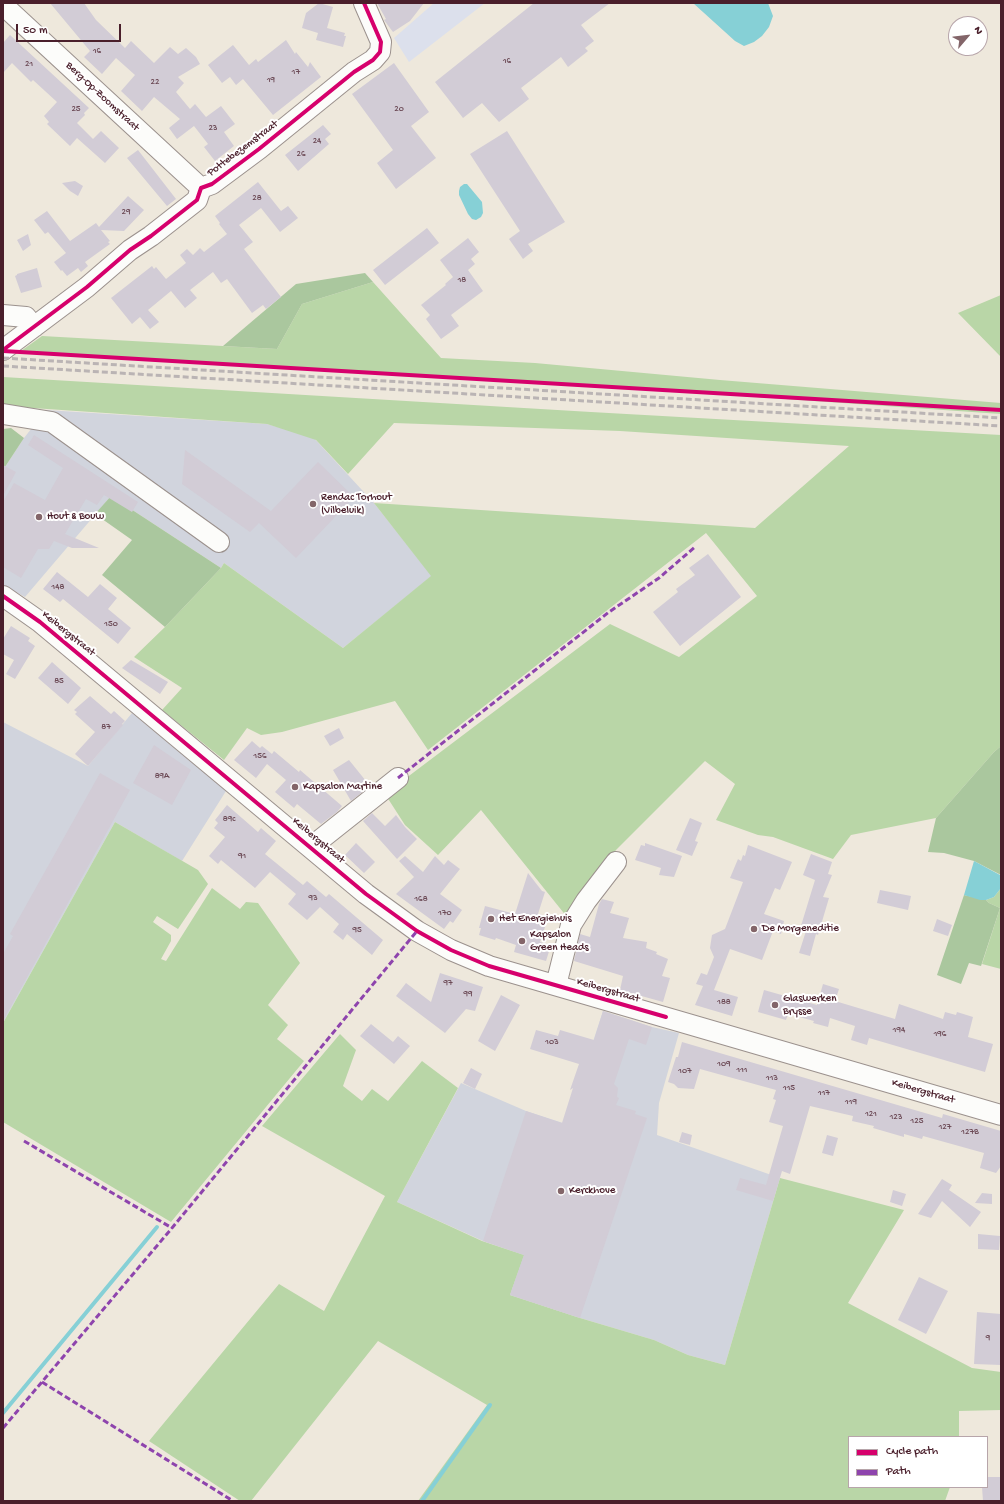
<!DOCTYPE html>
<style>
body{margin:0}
#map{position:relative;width:1004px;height:1504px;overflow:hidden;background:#eee8dc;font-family:"Gochi Hand",sans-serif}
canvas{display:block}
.frame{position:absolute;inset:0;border:4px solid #4a1f2b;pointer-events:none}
.legend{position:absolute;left:848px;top:1436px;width:140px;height:52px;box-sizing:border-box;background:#fff;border:1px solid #b7a5aa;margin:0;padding:5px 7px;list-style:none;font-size:12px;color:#4a1f2b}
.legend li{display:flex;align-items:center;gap:8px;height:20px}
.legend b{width:20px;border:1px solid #b7a5aa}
.north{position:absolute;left:948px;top:16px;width:40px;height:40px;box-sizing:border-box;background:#fff;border:1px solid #b7a5aa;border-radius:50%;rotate:62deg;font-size:11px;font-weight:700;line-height:16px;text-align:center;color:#4a1f2b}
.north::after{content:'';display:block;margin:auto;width:14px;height:18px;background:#836569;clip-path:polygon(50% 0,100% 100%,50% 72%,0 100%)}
.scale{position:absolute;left:16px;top:24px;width:105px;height:18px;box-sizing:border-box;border:2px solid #4a1f2b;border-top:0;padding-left:5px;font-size:12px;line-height:14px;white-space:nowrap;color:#4a1f2b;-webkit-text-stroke:3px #fff;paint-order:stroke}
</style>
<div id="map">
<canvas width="1004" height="1504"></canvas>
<div class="frame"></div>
<ul class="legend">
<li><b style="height:5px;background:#d6006c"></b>Cycle path</li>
<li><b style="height:5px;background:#8e44ad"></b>Path</li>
</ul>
<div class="north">N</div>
<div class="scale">50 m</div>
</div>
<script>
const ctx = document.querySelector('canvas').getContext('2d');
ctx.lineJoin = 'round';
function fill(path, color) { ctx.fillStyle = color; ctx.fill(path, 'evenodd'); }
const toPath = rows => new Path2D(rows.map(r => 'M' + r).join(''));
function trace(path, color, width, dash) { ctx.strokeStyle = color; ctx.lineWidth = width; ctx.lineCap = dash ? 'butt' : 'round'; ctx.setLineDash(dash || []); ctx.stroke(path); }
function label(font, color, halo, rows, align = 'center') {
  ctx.font = font + ' "Gochi Hand",sans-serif'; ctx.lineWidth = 4; ctx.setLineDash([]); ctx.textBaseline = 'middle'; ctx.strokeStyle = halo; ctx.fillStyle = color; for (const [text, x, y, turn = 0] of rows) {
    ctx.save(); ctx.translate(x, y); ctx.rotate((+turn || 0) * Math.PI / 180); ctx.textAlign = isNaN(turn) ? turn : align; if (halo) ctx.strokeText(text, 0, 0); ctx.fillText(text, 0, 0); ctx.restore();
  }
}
const built = toPath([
 [434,3,485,3,409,62,394,38]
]);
const industrial = toPath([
 [46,410,267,424,313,437,374,503,432,576,343,648,224,563,221,568,111,496,25,597,3,585,3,470,24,438],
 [132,713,226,791,182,861,115,822,3,1023,3,722,88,766],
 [603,1011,652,1027,679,1033,659,1103,657,1135,780,1178,725,1365,688,1355,654,1340,580,1318,510,1295,523,1255,483,1241,397,1202,461,1083,526,1111,566,1124]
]);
const green = toPath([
 [373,282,441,358,535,363,720,380,1001,403,1001,414,655,390,21,351,42,336,277,349,302,304],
 [1001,295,1001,357,958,313],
 [3,377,591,412,1001,435,1001,746,994,752,936,818,851,835,833,859,773,837,758,835,716,820,735,784,705,761,616,850,567,917,481,810,438,855,405,825,385,794,610,624,679,657,757,596,706,533,428,750,395,701,282,732,261,735,247,728,224,760,162,710,182,688,134,657,165,627,221,568,224,563,343,648,431,576,374,503,755,528,849,446,620,431,394,423,348,474,316,440,267,424,3,406],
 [115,822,198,870,208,884,178,929,157,916,153,922,171,935,171,941,161,959,166,961,212,888,240,909,246,902,258,903,300,963,268,1005,288,1025,277,1039,304,1061,171,1222,3,1122,3,1023],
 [1001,888,1001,969,982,964,1000,908,989,903,986,900,994,897],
 [340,1034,356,1050,343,1086,362,1101,372,1089,388,1101,422,1061,458,1088,397,1202,482,1241,524,1255,510,1295,580,1318,654,1340,688,1355,725,1365,780,1178,904,1210,848,1303,972,1368,1001,1372,1001,1410,959,1411,959,1437,849,1437,849,1487,950,1487,945,1501,418,1501,487,1405,378,1341,251,1501,240,1501,149,1441,279,1284,324,1311,385,1196,262,1126]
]);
const forest = toPath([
 [365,273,373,282,302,304,277,349,223,346,296,284],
 [11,428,24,438,3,470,3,429],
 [111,496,221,568,165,627,102,575,132,540,95,514],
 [1001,746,1001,875,974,861,944,853,928,852,936,818,994,752],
 [964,895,986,900,989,903,1000,908,981,966,969,963,961,984,937,975]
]);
const water = toPath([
 [693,3,768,3,773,16,769,27,762,36,754,42,744,46,735,41],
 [464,184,467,184,482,202,483,213,481,217,476,220,472,219,468,214,459,195,459,191,460,187],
 [974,861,1000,875,1001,888,994,897,986,900,980,900,964,895]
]);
const stream = toPath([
 [3,1413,157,1227],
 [422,1501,490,1405]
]);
const building = toPath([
 [50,3,84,3,96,20,125,48,131,41,154,63,170,47,178,54,186,48,196,57,200,64,178,77,184,83,176,92,190,109,195,104,206,117,221,106,235,124,224,132,234,146,215,161,204,147,208,144,194,126,177,139,169,128,180,119,154,97,142,111,121,91,135,75,116,58,102,74,84,57,90,51],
 [319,3,333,7,327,28,345,33,344,36,346,36,343,47,316,40,318,33,302,28,306,13],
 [377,3,424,3,410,21,393,32,384,20,386,19],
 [534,3,610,3,581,25,594,41,585,48,588,51,568,67,561,57,521,88,529,99,499,122,482,103,463,118,435,82],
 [10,35,89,108,84,113,85,115,77,123,93,139,101,131,119,148,105,163,77,138,70,146,47,124,49,122,44,116,57,102,33,80,31,82,12,63,3,73,3,43],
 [286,40,295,54,296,52,308,67,310,62,321,77,273,115,243,79,236,85,230,77,222,83,208,65,233,45,249,65,256,59,258,62],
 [394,63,429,112,411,126,436,158,396,189,377,163,393,150,352,94],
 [323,125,331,134,325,139,329,144,298,171,285,155],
 [507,131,565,222,528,244,533,251,523,259,509,239,520,231,470,154],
 [138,150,176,199,167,206,127,158],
 [75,181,83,186,78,196,70,191,62,183],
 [258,182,281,211,288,206,298,218,280,232,261,208,239,225,253,242,244,249,281,297,266,309,263,305,252,313,227,279,221,283,213,272,190,290,197,298,185,308,171,291,148,310,159,322,150,329,140,317,132,324,111,298,152,266,154,269,156,267,166,279,186,263,180,255,187,249,193,255,200,248,204,252,227,234,219,224,220,223,215,216],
 [128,196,144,210,124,231,101,230,110,241,108,242,110,244,85,262,88,266,81,272,78,268,67,276,62,270,61,271,54,262,66,253,48,232,45,234,34,220,47,211,70,241,96,223,99,227],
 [427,228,439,243,385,285,373,270],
 [28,234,31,245,23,251,17,240],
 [468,238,479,252,471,259,475,264,468,270,483,291,451,315,459,326,441,339,426,319,430,315,421,305,446,285,445,284,453,277,440,260],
 [37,268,42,287,21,293,15,276,17,275,17,274],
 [34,435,138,502,132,512,104,495,97,505,86,499,65,534,99,548,72,548,54,541,49,549,38,549,21,578,3,567,3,502,14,483,45,500,63,468,28,445],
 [185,450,271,511,318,462,354,497,296,558,259,523,250,532,182,484],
 [3,465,16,472,3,496],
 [708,554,741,597,680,646,653,612,678,592,676,589,695,575,689,568],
 [57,572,88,597,100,584,117,598,108,609,131,628,118,644,63,599,60,602,43,589],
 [11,626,30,638,28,641,35,646,15,679,6,674,14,660,3,654,3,639],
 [131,660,168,682,160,694,122,668],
 [52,662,81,688,68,704,38,678],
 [90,696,111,714,114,711,125,721,122,724,123,725,88,766,75,754,95,732,75,714,77,712,74,710],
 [339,728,344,738,330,746,324,736],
 [252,741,260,748,262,746,272,754,274,751,299,772,300,770,342,806,337,812,321,824,297,804,294,808,275,792,286,780,267,764,256,778,234,760],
 [154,745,191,770,172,805,133,783],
 [349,760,370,786,351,801,333,770],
 [100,773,130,790,3,1021,3,954,13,936,10,934],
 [227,805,258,832,261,828,276,841,265,854,303,885,307,881,326,897,329,894,383,940,372,955,347,934,343,940,333,932,339,924,320,907,307,920,288,904,296,894,270,872,255,888,221,860,218,864,209,856,225,837,214,828,218,823,215,820],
 [372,813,385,826,396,815,405,827,417,839,397,859,363,821],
 [690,818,702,823,695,841,698,842,692,856,676,850],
 [356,843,375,862,364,873,345,855],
 [645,843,682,856,674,877,659,875,661,868,635,860,641,845,645,846],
 [748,845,792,862,780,890,775,888,764,914,784,921,781,934,773,931,762,960,730,949,714,990,738,997,732,1016,695,1005,703,986,696,984,701,973,707,975,714,957,710,948,712,935,725,929,743,882,730,878,738,859,741,861,743,855,745,856],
 [811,854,832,862,828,874,832,875,823,897,829,898,818,935,816,934,810,956,799,953,806,931,800,929,815,880,803,875],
 [405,856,423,872,435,856,444,865,448,860,460,869,440,894,462,910,453,923,450,921,444,929,396,894,414,877,399,861],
 [528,873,542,891,545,892,538,914,543,915,541,920,547,921,540,942,551,945,546,961,514,952,516,945,496,938,495,940,479,935,481,928,479,928,485,906,515,914],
 [880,890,911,896,908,910,877,903],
 [602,899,614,902,610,913,629,918,623,938,647,942,646,948,657,952,656,954,668,959,662,976,670,978,663,1002,620,990,623,976,574,961,580,934,590,937,599,904],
 [937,919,952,925,948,936,933,931],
 [440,973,483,987,475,1011,466,1009,445,1033,396,996,406,983,431,1002],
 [823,984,839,989,835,1001,895,1019,899,1004,943,1019,945,1012,956,1015,957,1012,973,1017,968,1037,993,1044,985,1072,869,1038,867,1045,851,1040,855,1026,830,1018,828,1027,813,1023,814,1021,788,1014,786,1020,758,1012,764,990,817,1005],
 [501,995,520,1005,495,1051,478,1041],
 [603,1011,652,1027,646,1045,629,1039,614,1084,618,1088,617,1097,619,1098,616,1105,636,1111,635,1114,647,1118,580,1318,510,1295,524,1255,483,1241,526,1111,562,1123,573,1088,570,1090,579,1064,530,1049,536,1030,558,1036,560,1030,594,1040],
 [371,1024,393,1042,398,1036,410,1046,394,1064,360,1036],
 [682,1042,942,1118,943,1114,1001,1131,1001,1166,996,1173,980,1168,984,1153,923,1136,922,1139,904,1134,904,1137,873,1128,874,1126,852,1121,853,1116,810,1106,790,1174,782,1171,773,1201,736,1190,740,1178,766,1185,783,1126,769,1122,776,1100,773,1099,776,1090,700,1069,694,1089,678,1088,674,1084,668,1082,676,1057,678,1057],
 [471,1068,482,1074,475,1089,463,1083],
 [682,1132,692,1135,690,1145,679,1142],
 [827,1135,838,1138,833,1156,822,1153],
 [942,1179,952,1185,949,1190,981,1212,970,1227,942,1201,931,1218,918,1214],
 [893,1190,906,1194,902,1206,890,1202],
 [982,1193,992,1194,992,1204,975,1203],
 [978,1234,1000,1236,999,1250,978,1249],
 [919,1277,948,1291,926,1334,898,1320],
 [977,1312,1001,1314,1001,1365,974,1364],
 [987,1477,1001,1477,1001,1501,983,1501,982,1487,987,1487]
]);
const minor = toPath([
 [3,5,201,188],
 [201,188,212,184,259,149,354,72,373,60,380,52,381,42,364,3],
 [3,315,26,317,34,327],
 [3,350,87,287,130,250,151,236,197,200,201,188],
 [3,414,52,422,219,542],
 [3,596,40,622,366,894,417,931,451,950,489,966,1001,1115],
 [311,847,398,778],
 [556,985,571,925,586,901,616,862]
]);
const rail = toPath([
 [3,358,1001,418],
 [3,366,1001,426]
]);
const quiet = toPath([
 [398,778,609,612,659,578,695,547],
 [24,1141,172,1228],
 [42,1382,233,1501],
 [3,1428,172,1228,417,931]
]);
const cycleway = toPath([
 [3,350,87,287,130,250,151,236,197,200,201,188,212,184,259,149,354,72,373,60,380,52,381,42,364,3],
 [3,351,1001,410],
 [3,596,40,622,366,894,417,931,451,950,489,966,666,1017]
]);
const markers = [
 [313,504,4,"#836569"],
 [39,517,4,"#836569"],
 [295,787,4,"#836569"],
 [491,919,4,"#836569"],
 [754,929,4,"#836569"],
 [522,941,4,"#836569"],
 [775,1005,4,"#836569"],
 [561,1191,4,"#836569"]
];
const numberNames = [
 ["16",97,52],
 ["16",507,62],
 ["21",29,65],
 ["17",296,73],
 ["19",271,81],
 ["22",155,83],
 ["25",76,110],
 ["20",399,110],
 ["23",213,129],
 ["24",317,142],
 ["26",301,155],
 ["28",257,199],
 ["29",126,213],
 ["18",462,281],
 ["148",58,588],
 ["150",111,625],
 ["85",59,682],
 ["87",106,728],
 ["156",260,757],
 ["89A",162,777],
 ["89c",229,820],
 ["91",242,857],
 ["93",313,899],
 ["168",421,900],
 ["170",445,914],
 ["95",357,931],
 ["97",448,984],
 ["99",468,995],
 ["188",724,1003],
 ["194",899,1031],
 ["196",940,1035],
 ["103",552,1043],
 ["109",724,1065],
 ["111",742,1071],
 ["107",685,1072],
 ["113",772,1079],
 ["115",789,1089],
 ["117",824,1094],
 ["119",851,1103],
 ["121",871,1115],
 ["123",896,1118],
 ["125",917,1122],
 ["127",945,1128],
 ["127B",970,1133],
 ["9",988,1339]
];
const streetNames = [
 ["Berg-Op-Zoomstraat",102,97,43],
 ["Pottebezemstraat",243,149,-37],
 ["Keibergstraat",68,634,39],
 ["Keibergstraat",318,841,40],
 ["Keibergstraat",608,991,16],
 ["Keibergstraat",923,1092,16]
];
const poiNames = [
 ["Rendac Torhout",321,498],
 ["(Vilbeluik)",321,511],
 ["Hout & Bouw",47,517],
 ["Kapsalon Martine",303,787],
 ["Het Energiehuis",499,919],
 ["De Morgeneditie",762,929],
 ["Kapsalon",530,935],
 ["Green Heads",530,948],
 ["Glaswerken",783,999],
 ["Brysse",783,1012],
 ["Kerckhove",569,1191]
];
fill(built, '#dce0ec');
fill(industrial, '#d1d4dd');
fill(green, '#b9d6a7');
fill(forest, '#aac79e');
fill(water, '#86d0d6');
trace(stream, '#86d0d6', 4);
fill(building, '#d2ccd6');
trace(minor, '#9b918d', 22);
trace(minor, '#fcfcfa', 20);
trace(rail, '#bab4b4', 3, [6, 3]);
trace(quiet, '#8e44ad', 3, [6, 3]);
trace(cycleway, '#d6006c', 4);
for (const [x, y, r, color] of markers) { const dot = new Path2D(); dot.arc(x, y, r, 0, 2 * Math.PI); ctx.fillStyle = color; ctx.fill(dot); trace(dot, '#fff', 1.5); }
label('9px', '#6c4a56', null, numberNames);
label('11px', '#4a1f2b', '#fff', streetNames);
label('11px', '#4a1f2b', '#fff', poiNames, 'left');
</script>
